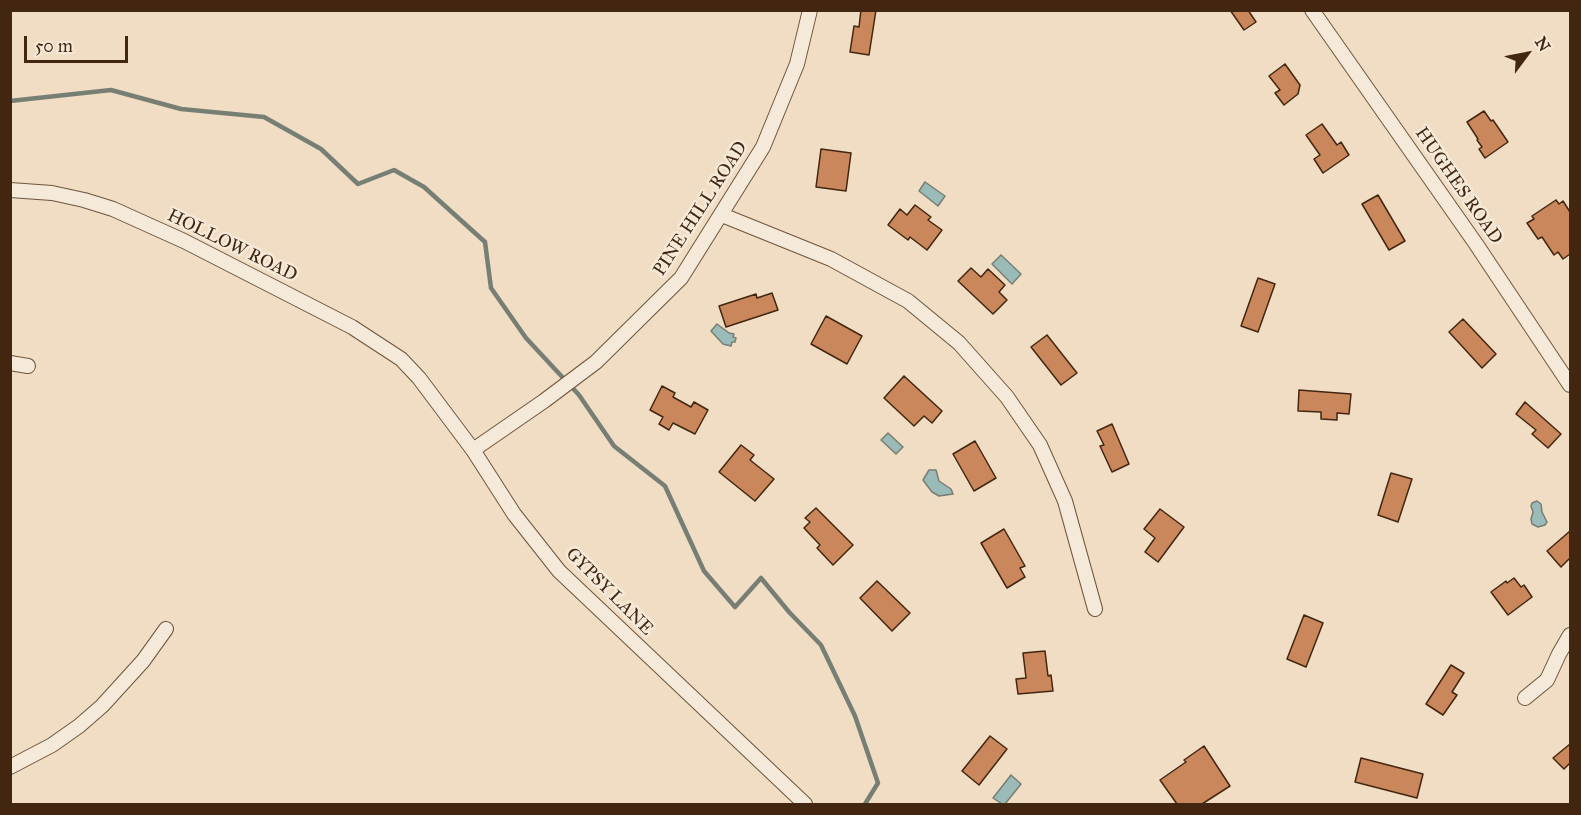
<!DOCTYPE html>
<style>
body{margin:0}
#map{position:relative;width:1581px;height:815px;overflow:hidden;background:#f0ddc4;font-family:"IM FELL Great Primer",serif}
canvas{display:block}
.frame{position:absolute;inset:0;border:12px solid #42260f;pointer-events:none}
.north{position:absolute;left:1497px;top:24px;width:60px;height:60px;-webkit-text-stroke:4px #f5e9d9;paint-order:stroke;rotate:58deg;font-size:16px;font-weight:700;line-height:24px;text-align:center;color:#42260f}
.north::after{content:'';display:block;margin:auto;width:21px;height:27px;background:#42260f;clip-path:polygon(50% 0,100% 100%,50% 72%,0 100%)}
.scale{position:absolute;left:24px;top:36px;width:104px;height:27px;box-sizing:border-box;border:3px solid #42260f;border-top:0;padding-left:8px;font-size:18px;line-height:21px;white-space:nowrap;color:#42260f;-webkit-text-stroke:4px #f5e9d9;paint-order:stroke}
</style>
<div id="map">
<canvas width="1581" height="815"></canvas>
<div class="frame"></div>
<div class="north">N</div>
<div class="scale">50 m</div>
</div>
<script>
const ctx = document.querySelector('canvas').getContext('2d');
ctx.lineJoin = 'round';
function fill(path, color) { ctx.fillStyle = color; ctx.fill(path, 'evenodd'); }
const toPath = rows => new Path2D(rows.map(r => 'M' + r).join(''));
function trace(path, color, width, dash) { ctx.strokeStyle = color; ctx.lineWidth = width; ctx.lineCap = dash ? 'butt' : 'round'; ctx.setLineDash(dash || []); ctx.stroke(path); }
function label(font, color, halo, rows, align = 'center') {
  ctx.font = font + ' "IM FELL Great Primer",serif'; ctx.lineWidth = 5; ctx.setLineDash([]); ctx.textBaseline = 'middle'; ctx.strokeStyle = halo; ctx.fillStyle = color; for (const [text, x, y, turn = 0] of rows) {
    ctx.save(); ctx.translate(x, y); ctx.rotate((+turn || 0) * Math.PI / 180); ctx.textAlign = isNaN(turn) ? turn : align; if (halo) ctx.strokeText(text, 0, 0); ctx.fillText(text, 0, 0); ctx.restore();
  }
}
const water = toPath([
 [925,182,945,196,938,206,919,191,925,182],
 [1001,255,1021,274,1012,284,992,264,1001,255],
 [717,324,729,333,734,334,733,337,736,338,735,342,732,342,731,346,723,344,711,331,717,324],
 [888,433,903,447,896,454,881,440,888,433],
 [929,470,936,470,939,481,951,489,953,494,939,496,932,492,923,480,929,470],
 [1537,501,1541,504,1542,512,1547,522,1545,525,1538,527,1532,524,1531,519,1533,512,1531,506,1532,503,1537,501],
 [1011,775,1021,784,1005,804,1002,804,993,798,1011,775]
]);
const stream = toPath([
 [10,101,111,90,181,109,264,117,321,149,358,184,394,170,424,187,485,242,491,288,526,338,579,395,614,446,665,486,704,571,735,607,761,578,789,612,821,645,855,716,878,783,865,804]
]);
const building = toPath([
 [861,10,876,10,869,55,850,52,854,26,859,27,861,10],
 [1230,10,1248,10,1256,22,1244,30,1230,10],
 [1285,64,1300,85,1298,94,1284,105,1275,93,1280,90,1269,76,1285,64],
 [1484,111,1491,121,1493,120,1508,142,1485,158,1479,149,1482,147,1477,140,1478,139,1467,122,1484,111],
 [1322,124,1337,145,1341,142,1349,155,1323,173,1314,159,1320,155,1306,135,1322,124],
 [821,149,851,153,846,191,816,187,821,149],
 [1378,195,1405,241,1389,250,1362,204,1378,195],
 [1556,200,1559,204,1563,201,1570,212,1570,254,1563,259,1558,252,1554,255,1542,237,1538,239,1527,223,1534,219,1532,216,1556,200],
 [915,205,931,217,928,220,942,230,927,250,910,237,908,240,888,225,900,209,907,215,915,205],
 [971,268,981,277,988,269,1005,285,999,292,1007,300,993,314,958,281,971,268],
 [1258,278,1275,284,1258,332,1241,326,1258,278],
 [772,293,778,310,726,327,719,306,756,294,757,298,772,293],
 [826,316,862,336,847,364,811,344,826,316],
 [1463,319,1496,354,1482,368,1449,332,1463,319],
 [1047,335,1077,373,1061,385,1031,347,1047,335],
 [904,376,942,411,932,423,924,416,914,426,884,398,904,376],
 [662,386,675,393,673,397,691,407,694,402,708,410,695,434,673,423,669,430,659,424,663,417,650,410,662,386],
 [1299,390,1351,394,1349,414,1337,413,1337,420,1321,419,1321,412,1298,411,1299,390],
 [1525,402,1561,434,1548,448,1532,434,1536,430,1516,414,1525,402],
 [1112,424,1129,464,1112,472,1100,446,1104,445,1097,431,1112,424],
 [975,441,996,478,974,491,953,454,975,441],
 [741,445,754,455,750,460,774,479,755,501,719,472,741,445],
 [1391,473,1412,479,1398,522,1378,515,1391,473],
 [816,508,853,545,833,565,817,548,820,545,804,528,810,522,805,518,816,508],
 [1160,509,1184,527,1158,562,1145,552,1155,538,1144,529,1160,509],
 [1004,529,1025,566,1020,568,1025,577,1007,588,981,543,1004,529],
 [1570,531,1570,558,1561,567,1547,551,1570,531],
 [1514,578,1521,587,1524,585,1532,597,1508,615,1491,592,1506,581,1507,583,1514,578],
 [877,581,910,613,892,631,860,598,877,581],
 [1304,615,1323,623,1306,667,1287,659,1304,615],
 [1045,651,1048,676,1051,675,1053,691,1018,694,1016,679,1026,678,1023,653,1045,651],
 [1451,665,1464,673,1452,692,1457,695,1443,715,1426,704,1451,665],
 [990,736,1007,749,979,785,962,771,990,736],
 [1570,744,1570,763,1564,769,1553,758,1570,744],
 [1204,746,1230,786,1202,804,1177,804,1160,780,1186,762,1184,760,1204,746],
 [1361,758,1423,774,1417,798,1355,782,1361,758]
]);
const street = toPath([
 [1312,10,1476,244,1570,385],
 [10,190,52,193,84,200,113,209,184,241,352,327,401,359,419,378,473,450,514,514,559,571,805,804],
 [722,215,831,259,908,301,959,343,1007,397,1040,445,1065,501,1095,609],
 [10,363,28,366],
 [473,450,544,401,596,362,681,278,763,147,797,64,810,10],
 [1525,698,1547,680,1559,654,1570,635],
 [10,767,52,745,79,726,102,706,143,661,166,629]
]);
const streetNames = [
 ["HUGHES ROAD",1458,186,55],
 ["PINE HILL ROAD",701,209,-57],
 ["HOLLOW ROAD",232,246,26],
 ["GYPSY LANE",609,592,45]
];
fill(water, '#9abbb7');
trace(water, '#777f74', 1.5);
trace(stream, '#777f74', 4.5);
fill(building, '#cb875c');
trace(building, '#42260f', 1.5);
trace(street, '#6e543c', 16);
trace(street, '#f5e9d9', 14);
label('18px', '#42260f', '#f5e9d9', streetNames);
</script>
